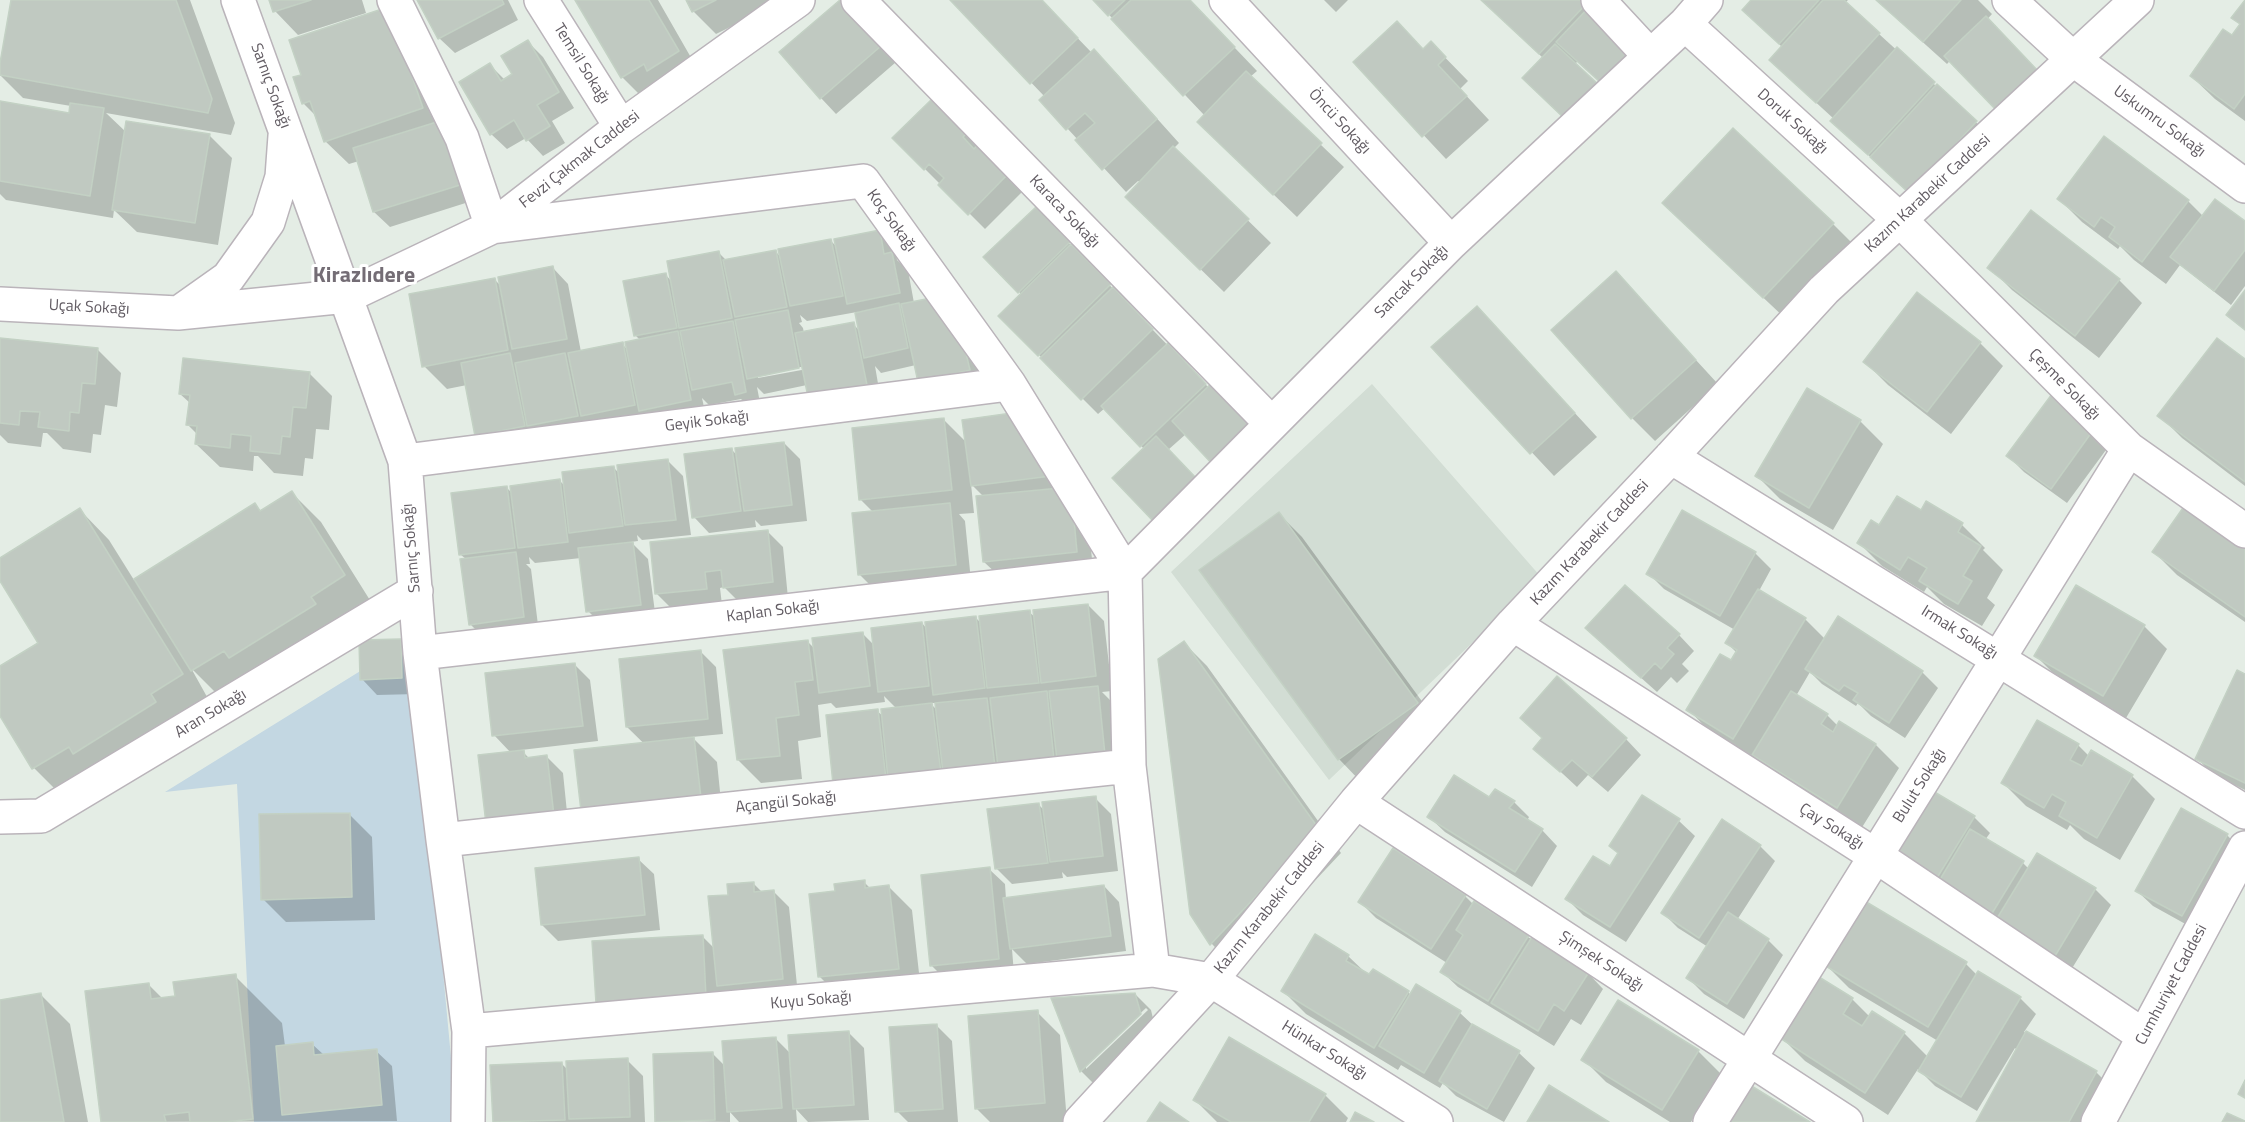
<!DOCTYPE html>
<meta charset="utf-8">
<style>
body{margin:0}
canvas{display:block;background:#e4ede5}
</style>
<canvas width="2245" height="1122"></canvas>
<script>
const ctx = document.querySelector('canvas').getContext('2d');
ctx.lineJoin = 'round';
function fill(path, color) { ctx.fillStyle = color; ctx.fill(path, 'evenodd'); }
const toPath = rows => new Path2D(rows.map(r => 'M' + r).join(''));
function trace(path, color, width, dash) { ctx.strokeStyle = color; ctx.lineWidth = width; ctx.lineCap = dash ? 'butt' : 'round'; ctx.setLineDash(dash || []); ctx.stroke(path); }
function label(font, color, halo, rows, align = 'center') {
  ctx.font = font + ' "Titillium Web",sans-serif'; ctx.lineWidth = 6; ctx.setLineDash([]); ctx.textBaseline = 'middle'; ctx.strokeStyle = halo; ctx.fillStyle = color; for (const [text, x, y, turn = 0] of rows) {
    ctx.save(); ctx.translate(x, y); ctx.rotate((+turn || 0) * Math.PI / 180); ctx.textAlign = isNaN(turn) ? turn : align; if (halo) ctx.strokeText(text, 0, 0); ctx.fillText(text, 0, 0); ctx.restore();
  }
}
const education = toPath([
 [1372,384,1541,577,1329,780,1171,572]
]);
const green = toPath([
 [412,639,457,1122,254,1122,237,784,165,792]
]);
const shadow = toPath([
 [13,0,190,0,235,123,231,135,106,113,126,132,209,135,232,158,218,245,137,232,114,210,113,218,6,200,0,194,0,102,70,114,71,106,23,98,0,75],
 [271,0,362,0,366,13,298,35,275,11],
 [419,0,508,0,518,20,455,53,439,38],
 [577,0,658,0,701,75,645,100,622,77],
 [688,0,770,0,773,6,716,34,693,11],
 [842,0,903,56,836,114,821,98],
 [952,0,1041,0,1092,53,1094,51,1117,74,1179,143,1174,148,1271,243,1224,292,1150,220,1140,182,1138,181,1126,192,1067,128,1045,97],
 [1095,0,1189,0,1257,71,1250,77,1344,167,1297,217,1222,145,1205,116],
 [1324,0,1348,0,1336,12],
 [1482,0,1592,7,1650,63,1578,61,1575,64,1543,58],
 [1753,0,1848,0,1845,3,1992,137,1926,209,1848,136,1834,119,1786,75,1782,47,1744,10],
 [1876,0,1978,0,1992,14,1947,64],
 [2245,1,2245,121,2215,99,2191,76,2232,37,2241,25,2233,18],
 [388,8,475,200,390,227,374,212,359,161,349,164,325,141,317,117,304,104,295,78,303,76],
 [528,42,543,57,574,108,552,121,565,143,543,156,526,138,507,149,491,134,490,65,505,80,514,75],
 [1431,43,1468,81,1460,89,1489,120,1446,159,1355,62,1424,50],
 [933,100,1024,190,985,229,894,138],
 [2059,199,2188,201,2203,216,2245,223,2245,286,2231,305,2180,265,2166,284,2134,260,2120,246,2118,249,2082,222],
 [1036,209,1209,388,1186,434,1168,450,1144,449,1105,408,1098,414,1000,316,1022,295,986,258],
 [1833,224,1856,247,1787,320,1687,226],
 [879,231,895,247,897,260,908,270,914,303,980,362,985,386,935,397,916,365,881,373,875,366,881,401,807,385,764,394,757,387,761,408,752,410,741,399,709,405,702,398,706,416,593,432,477,435,467,385,447,389,424,366,494,279,502,287,553,268,568,284,581,352,622,344,628,350,640,340,636,336,625,282,666,275,672,282,719,253,727,261,776,252,781,257,831,241,838,248],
 [857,312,860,331,853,324,804,333,803,328,799,323,802,322,800,315,807,321],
 [806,366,807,369,758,378,758,375],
 [1989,267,2119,280,2142,303,2099,358,2012,290],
 [1616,273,1718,384,1655,441,1632,418],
 [1918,294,1980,343,2003,366,1951,434,1888,385,1865,362],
 [1499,331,1597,437,1554,476,1433,347],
 [0,339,98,350,121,373,117,407,105,405,101,435,93,434,91,453,63,449,47,433,43,433,41,447,8,443,0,435],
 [2245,361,2245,486,2182,438,2159,415],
 [309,373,332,396,329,430,316,429,313,459,305,458,303,476,274,473,258,456,254,456,253,471,220,467,196,444,197,434,187,424,190,403,180,394],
 [2055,392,2114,439,2067,503,2024,472,2008,456],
 [1012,415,1086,504,1093,568,1000,577,984,562,984,497,971,484,974,513,959,514,965,521,971,581,875,590,859,574,874,513,861,500,944,420,966,442],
 [1860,421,1883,444,1833,530,1780,499,1757,476],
 [784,443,800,459,807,521,761,526,755,520,756,527,709,533,694,517,732,450,737,455],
 [667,460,683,476,691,535,642,540,637,535,638,541,631,542,648,559,656,620,604,627,588,611,581,558,535,563,529,557,530,564,526,564,531,569,539,633,486,640,470,624,466,559,461,555,507,488,513,494,560,481,565,486,613,467,619,473],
 [292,493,321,522,373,605,222,699,191,668,211,704,63,797,34,768,0,713,0,668,40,643,0,578,0,560,80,510,109,540,134,580,255,505,262,512],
 [1683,512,1755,553,1771,569,1759,591,1805,619,1825,639,1922,672,1938,688,1905,738,1871,716,1858,703,1856,706,1822,684,1810,672,1796,696,1827,715,1838,726,1839,723,1876,745,1899,768,1861,829,1777,778,1758,759,1711,733,1688,709,1731,662,1737,653,1727,643,1735,630,1664,589,1648,573],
 [1921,512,1962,525,1985,548,1983,550,2003,570,1987,598,1995,605,1982,626,1944,604,1927,587,1924,592,1882,566,1859,543,1880,527],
 [1279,514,1302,537,1440,726,1362,783,1339,759,1201,570],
 [767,531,783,547,788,598,740,603,724,587,720,588,722,605,672,609,657,594],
 [2245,549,2245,622,2177,575,2154,552],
 [1088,605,1104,621,1112,691,1102,692,1113,703,1120,771,851,799,877,711,883,716,897,709,884,696,885,702,836,708,831,703,818,705,821,737,798,741,802,779,761,783,738,760,808,642,815,649,862,633,875,646,922,623,927,629,976,618,981,623,1029,612,1035,617],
 [930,703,936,703,937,710],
 [2144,626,2167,649,2126,718,2059,679,2036,656],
 [1679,635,1694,651,1682,664,1689,671,1677,683,1671,677,1657,692,1603,644],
 [400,640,416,656,417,694,377,695,362,679],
 [1184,643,1207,666,1341,853,1234,967,1212,944,1191,914],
 [701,652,716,667,723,734,692,737,717,762,723,821,627,727],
 [574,664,590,680,598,741,521,750,530,759,547,757,563,773,569,832,503,839,511,753,494,735],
 [2245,675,2245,790,2212,774,2197,758],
 [2038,722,2078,745,2089,756,2132,776,2155,799,2120,860,2084,839,2070,825,2067,830,2026,806,2003,783],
 [1543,739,1626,739,1641,755,1608,792,1588,775,1577,787,1535,748],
 [1095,798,1111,814,1118,871,1067,877,1062,872,1063,878,1012,884,996,868,1039,805,1045,811],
 [1490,800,1514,802,1529,817,1527,821,1542,830,1557,846,1532,887,1445,832,1429,817],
 [349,814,372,837,375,920,286,922,263,899],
 [1974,817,1990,833,1985,840,2023,863,2029,869,2095,889,2111,905,2071,970,1905,866],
 [1679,821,1695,836,1626,942,1583,915,1567,899,1610,868,1619,854,1610,846],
 [2227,835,2242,851,2198,931,2153,906,2137,891],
 [1760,846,1775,861,1737,920,1768,940,1783,955,1744,1019,1704,994,1688,978,1708,947,1678,928,1663,913],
 [638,859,654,874,660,930,558,941,542,925],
 [989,869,1005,884,1006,899,1104,886,1119,902,1126,951,1027,964,1012,949,1014,974,947,981,932,966],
 [864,882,871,889,889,887,912,910,921,991,843,1000,820,977,837,892],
 [753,883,762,892,773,891,789,907,798,995,620,1025,597,1002,703,937,715,949,730,896],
 [1465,896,1473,904,1588,973,1603,989,1581,1025,1571,1019,1554,1046,1458,987,1442,972,1447,963,1376,918,1360,902],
 [1348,956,1368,975,1408,992,1411,995,1416,986,1460,1013,1475,1027,1519,1053,1535,1068,1504,1122,1456,1096,1443,1083,1440,1088,1401,1065,1398,1070,1306,1014,1283,991],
 [1966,964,1977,975,2020,998,2036,1014,2024,1032,2096,1072,2119,1095,2104,1122,1978,1122,2017,1050,2015,1048,1977,1111,1935,1086,1918,1069,1888,1115,1805,1061,1781,1037,1819,979,1852,999,1870,1017,1904,1033,1928,1057,1938,1041,1849,988,1826,965],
 [235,976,282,1023,285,1046,312,1044,324,1055,376,1051,392,1066,397,1121,102,1122,149,985,163,999,177,998],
 [40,994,70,1024,88,1122,0,1122,0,1001],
 [1135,994,1151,1010,1156,1031,1097,1087,1081,1071,1053,1000],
 [1146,1008,1148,1010,1086,1069,1086,1064],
 [1037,1012,1060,1035,1067,1122,990,1122,977,1109],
 [936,1025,952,1041,958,1122,908,1122,897,1111],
 [848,1032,864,1048,869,1120,808,1122,796,1109,797,1122,739,1122,730,1112,730,1122,656,1121,713,1054,725,1066,776,1039,791,1054],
 [1698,1051,1721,1074,1691,1122,1670,1122,1606,1082,1583,1059],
 [627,1060,643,1076,645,1122,495,1122,492,1066,561,1063,568,1070],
 [1325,1095,1348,1118,1346,1122,1217,1122,1195,1100]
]);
const building = toPath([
 [11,0,176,0,212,99,208,113,0,75,0,63,11,0],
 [269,0,311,0,273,12,269,0],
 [417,0,502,0,504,4,438,39,417,0],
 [575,0,649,0,679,51,647,71,644,64,621,78,575,0],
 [686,0,716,0,692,12,686,0],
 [840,0,855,0,889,39,820,99,779,52,840,0],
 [950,0,1042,0,1078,38,1030,84,950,0],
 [1093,0,1125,0,1108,16,1093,0],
 [1131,0,1190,0,1235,47,1183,96,1111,19,1131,0],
 [1481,0,1586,0,1588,2,1539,54,1481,0],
 [1751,0,1819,0,1779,44,1742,10,1751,0],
 [1823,0,1844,0,1880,33,1816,103,1769,60,1823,0],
 [1876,0,1961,0,1923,42,1876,0],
 [2245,0,2245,94,2234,109,2190,76,2223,29,2232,35,2240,24,2231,18,2245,0],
 [1591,5,1636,46,1601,83,1556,42,1591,5],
 [388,7,423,108,324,142,310,101,302,104,293,77,301,75,289,40,388,7],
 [1986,16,2039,72,1998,112,1944,56,1986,16],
 [1397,21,1423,49,1431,41,1446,57,1438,65,1467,96,1422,137,1353,62,1397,21],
 [528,40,559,92,537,105,550,126,526,141,514,120,490,135,459,82,490,63,501,81,512,74,501,56,528,40],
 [1555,44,1599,85,1566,120,1522,78,1555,44],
 [1897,47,1935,82,1868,155,1830,121,1897,47],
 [1094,49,1157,119,1102,170,1075,140,1095,123,1085,113,1066,130,1039,100,1094,49],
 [1246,71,1322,143,1273,195,1197,122,1246,71],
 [1937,84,1977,121,1910,194,1870,157,1937,84],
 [933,98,968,132,963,137,974,149,979,143,1009,173,968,215,938,185,944,178,929,164,924,170,892,138,933,98],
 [0,101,69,113,70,103,104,108,90,196,0,181,0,101],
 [126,121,210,134,195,223,112,210,126,121],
 [440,121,460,185,373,212,353,148,440,121],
 [1733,128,1834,223,1763,298,1662,203,1733,128],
 [2104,136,2189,200,2142,262,2109,237,2115,227,2101,217,2094,227,2057,199,2104,136],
 [1173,146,1249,219,1200,270,1125,197,1173,146],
 [2215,199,2245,221,2245,250,2214,291,2170,257,2215,199],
 [1036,207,1070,242,1018,293,983,257,1036,207],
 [2031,210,2120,279,2075,336,1987,268,2031,210],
 [880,230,884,254,892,252,900,293,847,304,834,239,880,230],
 [831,239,843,296,790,306,778,249,831,239],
 [1071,244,1111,284,1038,356,998,316,1071,244],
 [776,250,787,307,735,317,723,260,776,250],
 [719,251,732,318,679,328,667,261,719,251],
 [553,266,567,339,512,349,498,277,553,266],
 [1616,271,1696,360,1631,419,1551,330,1616,271],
 [666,273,677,328,634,336,623,281,666,273],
 [495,278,508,350,422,367,409,294,495,278],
 [1113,287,1153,329,1081,400,1040,358,1113,287],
 [2245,290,2245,330,2226,315,2245,290],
 [1917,292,1981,342,1927,412,1863,362,1917,292],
 [931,298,964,345,970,370,918,382,901,304,931,298],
 [899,303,908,348,864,358,855,313,899,303],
 [1477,306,1575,413,1530,454,1431,347,1477,306],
 [788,310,799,368,747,379,735,320,788,310],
 [733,321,746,392,735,395,732,382,692,390,680,331,733,321],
 [854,322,867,385,808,397,795,333,854,322],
 [678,331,691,400,639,411,625,342,678,331],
 [0,338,98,348,95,384,82,383,79,413,70,412,69,431,38,427,40,412,20,411,19,425,0,423,0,338],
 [2217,338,2245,359,2245,482,2157,416,2217,338],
 [623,342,635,405,581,416,568,353,623,342],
 [1168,343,1206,384,1140,447,1101,406,1168,343],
 [510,353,525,426,475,436,461,363,510,353],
 [565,353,578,416,527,426,515,363,565,353],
 [183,358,310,372,306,408,293,407,290,437,282,436,280,454,250,451,251,436,231,434,230,448,195,444,197,426,186,425,190,395,179,394,183,358],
 [1216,379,1260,426,1216,468,1172,421,1216,379],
 [1807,388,1861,420,1809,508,1755,476,1807,388],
 [2055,390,2099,422,2051,489,2006,456,2055,390],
 [1012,413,1051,476,971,486,962,420,1012,413],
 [944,418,952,490,859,500,852,428,944,418],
 [1156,436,1198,480,1154,522,1112,478,1156,436],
 [784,442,792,505,744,511,735,448,784,442],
 [732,448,741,511,692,518,684,454,732,448],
 [668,459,676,520,625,525,617,465,668,459],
 [614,466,623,526,569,533,562,472,614,466],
 [560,479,568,542,518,548,510,486,560,479],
 [507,486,515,548,459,555,451,493,507,486],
 [1071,487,1077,552,983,562,976,496,1071,487],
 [292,491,345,575,311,597,316,604,229,658,224,651,191,671,134,579,255,503,260,511,292,491],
 [1897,496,1921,510,1926,501,1963,523,1958,532,1981,546,1963,576,1972,581,1958,604,1919,581,1927,568,1908,557,1900,570,1857,543,1871,520,1879,525,1897,496],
 [950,503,956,565,858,575,852,513,950,503],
 [2185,505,2245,547,2245,617,2152,552,2185,505],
 [80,508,183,674,151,694,156,702,73,754,69,747,32,769,0,716,0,666,38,643,0,581,0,558,80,508],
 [1682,510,1756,552,1720,616,1646,574,1682,510],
 [1279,512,1418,703,1338,760,1199,570,1279,512],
 [768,530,773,582,723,588,721,570,705,572,707,589,655,594,650,542,768,530],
 [633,542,641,605,586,612,578,548,633,542],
 [516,552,524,617,469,625,460,559,516,552],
 [1625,585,1680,634,1667,648,1674,654,1661,669,1655,663,1641,678,1585,628,1625,585],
 [2076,585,2145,625,2103,696,2034,656,2076,585],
 [1758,589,1806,618,1733,739,1686,710,1720,654,1731,660,1737,650,1725,643,1758,589],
 [1088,604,1096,676,1041,683,1033,610,1088,604],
 [1030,610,1039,683,987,688,979,616,1030,610],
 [976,616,985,688,933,695,925,622,976,616],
 [1838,616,1923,671,1889,723,1853,700,1858,693,1844,685,1839,691,1805,669,1838,616],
 [922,622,929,686,878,692,871,628,922,622],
 [863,632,870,686,819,693,812,638,863,632],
 [401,639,402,678,360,680,359,640,401,639],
 [808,640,813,680,795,682,799,715,776,718,780,756,737,760,723,650,808,640],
 [1184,641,1319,829,1210,945,1190,914,1158,659,1184,641],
 [701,650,708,719,626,727,619,659,701,650],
 [575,663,583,726,492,736,485,673,575,663],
 [2237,670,2245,674,2245,783,2195,759,2237,670],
 [1557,676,1627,738,1592,777,1572,760,1560,772,1533,749,1542,738,1520,718,1557,676],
 [1098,686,1105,755,1057,760,1049,691,1098,686],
 [1047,691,1054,760,998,767,990,698,1047,691],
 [1791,691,1828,714,1821,724,1833,732,1839,721,1876,744,1837,808,1752,755,1791,691],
 [987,698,995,767,943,773,935,703,987,698],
 [932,703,941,773,888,779,881,709,932,703],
 [878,709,886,779,833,784,826,715,878,709],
 [2037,720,2079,744,2070,760,2082,766,2091,750,2133,775,2097,838,2059,816,2066,802,2052,794,2044,808,2001,783,2037,720],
 [694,737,701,798,581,811,574,750,694,737],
 [524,750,525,758,547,755,554,816,486,824,478,755,524,750],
 [1454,775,1489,797,1495,789,1515,801,1509,808,1543,829,1515,872,1427,817,1454,775],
 [1926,787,1975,816,1935,881,1887,851,1926,787],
 [1642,795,1680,819,1610,927,1565,899,1593,856,1610,866,1618,853,1609,846,1642,795],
 [1096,796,1103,856,1050,862,1042,802,1096,796],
 [1039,803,1048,863,995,869,987,809,1039,803],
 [2181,808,2228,834,2182,916,2135,891,2181,808],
 [350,813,352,897,261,900,259,814,350,813],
 [1722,819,1761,845,1699,938,1661,913,1722,819],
 [1970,829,2024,861,1991,915,1938,883,1970,829],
 [1393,848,1466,895,1431,949,1358,902,1393,848],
 [2037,853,2096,888,2055,956,1996,920,2037,853],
 [639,857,645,915,541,925,535,868,639,857],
 [990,867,999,959,930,966,921,875,990,867],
 [865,880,865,888,889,885,899,969,818,977,809,894,835,891,834,884,865,880],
 [754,882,754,892,774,890,783,979,717,986,708,896,728,895,727,884,754,882],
 [1104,885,1111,936,1010,949,1003,898,1104,885],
 [1863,900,1967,962,1928,1027,1824,965,1863,900],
 [1474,901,1529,935,1488,1001,1440,972,1463,935,1456,930,1474,901],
 [1728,912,1769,939,1727,1004,1686,978,1728,912],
 [1315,934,1349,955,1346,961,1369,974,1373,969,1409,991,1374,1048,1281,991,1315,934],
 [703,935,706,998,596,1003,592,941,703,935],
 [1532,937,1589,972,1564,1011,1554,1004,1538,1031,1491,1003,1532,937],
 [1978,971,2021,997,1961,1097,1918,1071,1978,971],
 [236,974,253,1119,225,1122,190,1122,189,1112,164,1115,166,1122,101,1122,85,991,149,983,151,999,175,996,173,982,236,974],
 [1819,977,1853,998,1843,1014,1862,1026,1872,1011,1905,1032,1865,1093,1780,1038,1819,977],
 [1416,984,1461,1011,1424,1073,1379,1046,1416,984],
 [41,993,64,1122,0,1122,0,1000,41,993],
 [1135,993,1141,1014,1080,1072,1051,998,1135,993],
 [1618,1000,1699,1050,1662,1110,1581,1060,1618,1000],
 [1038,1010,1045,1103,975,1109,968,1016,1038,1010],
 [937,1024,943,1109,895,1112,889,1027,937,1024],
 [1472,1024,1520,1051,1487,1109,1439,1081,1472,1024],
 [849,1031,854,1105,793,1109,788,1035,849,1031],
 [2026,1031,2097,1071,2069,1122,1976,1122,2026,1031],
 [776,1037,782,1108,727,1112,722,1041,776,1037],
 [1229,1037,1326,1094,1309,1122,1231,1122,1193,1100,1229,1037],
 [313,1042,314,1055,377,1049,382,1105,282,1115,276,1046,313,1042],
 [713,1052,715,1120,655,1122,653,1054,713,1052],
 [628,1058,630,1117,569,1119,566,1061,628,1058],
 [562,1062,565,1120,493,1122,490,1065,562,1062],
 [2245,1080,2245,1098,2238,1094,2245,1080],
 [1549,1085,1609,1122,1527,1122,1549,1085],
 [1750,1085,1810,1122,1727,1122,1750,1085],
 [1160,1102,1189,1122,1147,1122,1160,1102],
 [1355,1112,1374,1122,1350,1122,1355,1112],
 [2227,1113,2245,1121,2245,1122,2222,1122,2227,1113]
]);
const minor = toPath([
 [238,0,405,461,420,653,443,840,469,1031,468,1122],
 [394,0,462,138,492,227],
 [541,0,621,127],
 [858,0,1271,423],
 [1226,0,1451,243],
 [1598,0,1650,56],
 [2009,0,2073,59,2245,186],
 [1685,24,1900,220,2129,449,2245,531],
 [492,227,863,181,1009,384,1125,572],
 [0,304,178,313,347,296,492,227,621,127,798,0],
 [180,312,228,278,268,222,282,177,285,136],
 [1671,457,2245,812],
 [405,461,1009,384],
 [1125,572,1451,243,1685,24,1706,0],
 [1125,572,1129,766,1153,970,1211,980,1436,1122],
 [1513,624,1876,856,2144,1036],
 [420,653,1125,572],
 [1356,802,1846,1122],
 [0,817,41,816,416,591],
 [443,840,1129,766],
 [469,1031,1153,970],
 [1080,1122,1211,980,1356,802,1513,624,1671,457,1824,290,2137,0],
 [1710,1122,2129,449],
 [2098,1122,2245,848]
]);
const streetNames = [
 ["Temsil Sokağı",581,64,58],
 ["Sarnıç Sokağı",270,86,70],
 ["Öncü Sokağı",1339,122,47],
 ["Doruk Sokağı",1792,122,42],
 ["Uskumru Sokağı",2159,122,36],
 ["Fevzi Çakmak Caddesi",580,160,-38],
 ["Kazım Karabekir Caddesi",1928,194,-43],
 ["Karaca Sokağı",1064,212,46],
 ["Koç Sokağı",891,221,54],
 ["Sancak Sokağı",1412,282,-45],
 ["Uçak Sokağı",89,308,3],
 ["Çeşme Sokağı",2064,385,45],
 ["Geyik Sokağı",707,422,-7],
 ["Kazım Karabekir Caddesi",1590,543,-47],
 ["Sarnıç Sokağı",412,548,-95],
 ["Kaplan Sokağı",773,612,-7],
 ["Irmak Sokağı",1959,633,32],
 ["Aran Sokağı",211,714,-31],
 ["Bulut Sokağı",1920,786,-58],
 ["Açangül Sokağı",786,803,-6],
 ["Çay Sokağı",1831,827,32],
 ["Kazım Karabekir Caddesi",1270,908,-51],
 ["Şimşek Sokağı",1601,962,33],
 ["Cumhuriyet Caddesi",2172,985,-62],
 ["Kuyu Sokağı",811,1001,-5],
 ["Hünkar Sokağı",1324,1051,32]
];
const districtNames = [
 ["Kirazlıdere",364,277]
];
fill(education, '#d2ddd4');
fill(green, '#c3d7e2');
fill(shadow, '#0003');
fill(building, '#c0c9c1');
trace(building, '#c3d1c4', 1.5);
trace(minor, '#bab4ba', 36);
trace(minor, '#fff', 33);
label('16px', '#625c63', '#fff', streetNames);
label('bold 22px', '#746d75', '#fff', districtNames);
</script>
